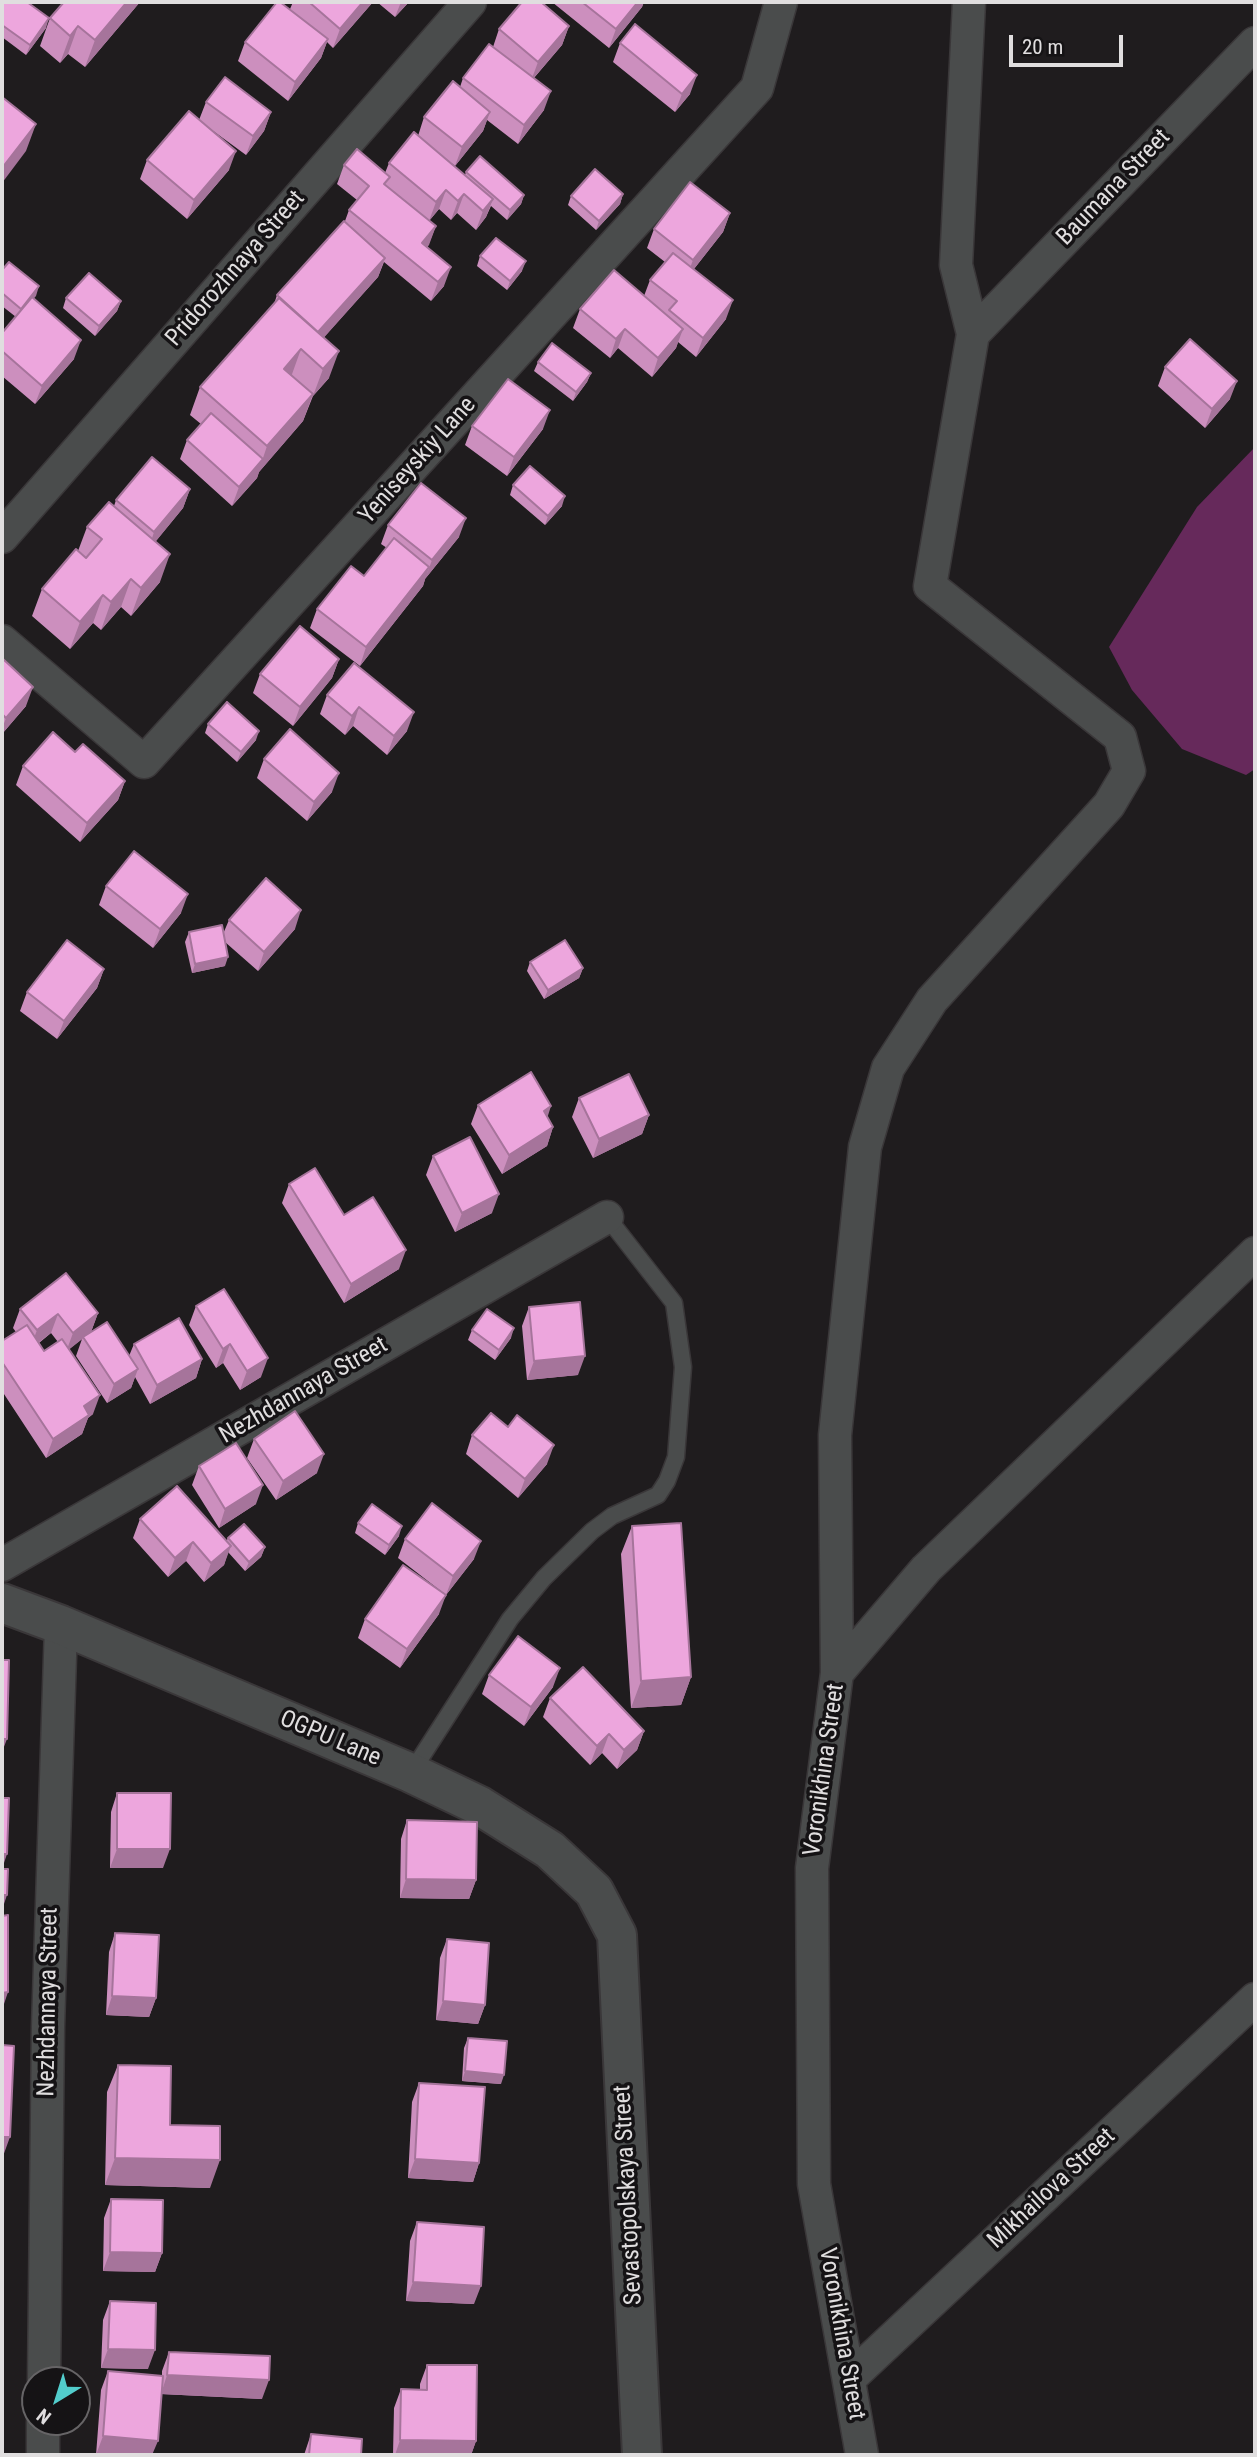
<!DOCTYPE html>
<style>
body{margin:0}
#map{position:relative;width:1257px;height:2457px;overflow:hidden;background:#1f1c1e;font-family:"Roboto Condensed",sans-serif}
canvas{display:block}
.frame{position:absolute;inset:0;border:4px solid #e0dedf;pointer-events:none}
.north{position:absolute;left:21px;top:2366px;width:70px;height:70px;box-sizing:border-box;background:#151315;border:2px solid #666466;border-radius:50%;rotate:218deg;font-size:19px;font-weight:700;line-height:28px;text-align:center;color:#e0dedf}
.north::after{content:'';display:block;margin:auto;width:24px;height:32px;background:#52cdcc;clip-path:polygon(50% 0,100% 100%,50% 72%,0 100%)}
.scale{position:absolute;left:1009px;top:35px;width:114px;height:32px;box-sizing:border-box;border:4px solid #e0dedf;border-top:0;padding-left:9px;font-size:21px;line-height:24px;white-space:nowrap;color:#e0dedf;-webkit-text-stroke:5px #151315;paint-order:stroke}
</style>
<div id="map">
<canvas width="1257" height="2457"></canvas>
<div class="frame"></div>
<div class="north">N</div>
<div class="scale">20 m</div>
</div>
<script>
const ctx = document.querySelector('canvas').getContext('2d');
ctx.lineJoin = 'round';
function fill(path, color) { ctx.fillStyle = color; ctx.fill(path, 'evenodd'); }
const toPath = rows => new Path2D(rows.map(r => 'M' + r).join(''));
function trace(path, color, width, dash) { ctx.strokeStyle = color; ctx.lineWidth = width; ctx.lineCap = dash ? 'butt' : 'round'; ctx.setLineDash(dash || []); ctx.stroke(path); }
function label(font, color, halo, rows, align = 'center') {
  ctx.font = font + ' "Roboto Condensed",sans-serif'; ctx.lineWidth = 7; ctx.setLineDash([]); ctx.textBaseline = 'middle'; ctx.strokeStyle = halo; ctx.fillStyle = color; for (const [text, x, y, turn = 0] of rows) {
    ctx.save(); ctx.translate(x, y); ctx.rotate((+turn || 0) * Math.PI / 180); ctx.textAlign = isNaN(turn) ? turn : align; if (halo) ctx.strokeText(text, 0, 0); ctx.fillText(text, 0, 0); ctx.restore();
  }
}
const forest = toPath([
 [1255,447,1255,769,1246,775,1182,749,1132,690,1109,647,1197,507]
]);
const service = toPath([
 [411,1773,510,1619,544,1578,592,1531,612,1516,658,1495,667,1481,676,1457,683,1367,674,1303,607,1217]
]);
const minor = toPath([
 [973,334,1255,43],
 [2,537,470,2],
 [2,641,144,762,757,88,781,2],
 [2,1565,607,1217],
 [837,1673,835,1435,865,1147,888,1068,932,1000,1109,805,1129,771,1120,737,930,586,973,334,956,265,969,2],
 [849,2379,1255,1999],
 [44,2380,48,2027,61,1625],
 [43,2455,43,2422],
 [862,2455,814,2184,812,1868,837,1673,926,1569,1255,1253]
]);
const tertiary = toPath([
 [2,1603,61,1625,411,1773,480,1806,550,1850,594,1891,617,1935,642,2455]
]);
const wall = toPath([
 [64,2,140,2,85,67,68,54,60,63,40,46,50,18],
 [293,2,373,2,333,48,327,42,321,58,288,101,238,61,245,42,290,9],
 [377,2,409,2,395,17],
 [552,2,644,2,642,7,609,48],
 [2,5,46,28,26,55,2,37],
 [569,26,562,45,534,78,544,110,518,144,487,120,483,131,455,166,426,143,465,175,466,172,524,195,521,204,507,220,491,206,486,217,476,230,457,213,451,220,439,209,429,221,387,186,436,226,427,248,444,286,431,301,384,262,378,277,324,337,329,378,313,396,303,421,259,472,257,478,232,506,180,459,187,440,201,424,190,415,200,387,274,304,277,295,345,221,349,210,357,200,337,184,344,165,385,173,389,163,418,136,424,117,460,87,463,78,493,47,499,29],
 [620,43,690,94,675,112,613,62],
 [206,102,271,112,264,131,246,155,205,125,229,170,187,219,140,179,147,160,199,120],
 [623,194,620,204,596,230,568,205,571,196],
 [730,213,723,232,694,269,726,319,696,357,678,342,676,348,652,377,618,348,610,358,573,328,580,309,644,296,650,280,665,262,647,248,654,229],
 [480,256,522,271,507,290,477,266],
 [2,270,39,286,33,298,74,359,35,404,2,376,2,333,16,317,2,306],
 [66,298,121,301,117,311,95,336,63,308],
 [538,362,591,373,587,382,573,401,534,371],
 [1165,367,1230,399,1205,428,1158,386],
 [472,426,543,429,507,476,465,445],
 [513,485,562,506,545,525,510,495],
 [190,489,183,508,155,542,160,582,131,616,121,607,101,630,93,623,70,649,32,616,42,589,78,551,87,527,114,506,116,500],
 [388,525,459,537,425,579,423,586,360,666,310,628,317,609,364,576,387,548,381,544],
 [339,659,332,678,293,726,253,693,260,674],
 [2,660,26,706,2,734],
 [354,663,407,731,387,755,353,726,345,735,320,714,327,695],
 [208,724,256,740,237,762,205,733],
 [75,752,125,781,118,800,80,842,16,785,23,766],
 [264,759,332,792,307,821,257,778],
 [106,886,181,913,153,948,99,905],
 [229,920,295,929,258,971,225,942,225,966,192,973,185,942,189,932,223,934],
 [530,962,583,968,579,978,544,999,527,971],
 [104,969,97,988,57,1039,20,1011,27,992],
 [579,1098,649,1115,642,1134,593,1158,572,1117],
 [478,1105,553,1127,547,1146,502,1174,471,1124],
 [433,1156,492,1213,455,1232,426,1175],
 [289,1184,344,1215,399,1269,344,1303,282,1203],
 [196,1306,261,1377,240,1390,223,1363,216,1368,189,1325],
 [529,1307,578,1375,527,1380,522,1326],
 [20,1309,98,1313,91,1332,129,1356,134,1344,202,1359,196,1378,150,1404,135,1377,131,1388,107,1403,76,1356,82,1339,69,1349,93,1414,88,1418,82,1434,46,1458,2,1391,2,1341,16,1332,13,1328],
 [51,1333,58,1342,44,1351,39,1343],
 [472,1330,511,1338,495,1360,468,1340],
 [508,1427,547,1464,518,1498,466,1454,472,1435],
 [254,1439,317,1473,276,1500,247,1458],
 [199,1466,256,1504,219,1528,192,1485],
 [140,1519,226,1542,228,1538,265,1547,261,1557,245,1571,228,1552,224,1565,204,1582,186,1561,168,1577,133,1538],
 [358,1523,399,1536,385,1555,355,1533],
 [632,1526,691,1677,681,1705,631,1708,621,1554],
 [405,1539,474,1559,446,1595,398,1558],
 [439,1614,400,1668,358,1638,365,1619],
 [489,1675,553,1687,524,1726,482,1694],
 [550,1698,644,1731,637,1750,617,1769,602,1753,590,1765,543,1717],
 [117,1793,163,1868,110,1868,111,1812],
 [407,1820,476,1880,469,1899,400,1898,401,1839],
 [115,1933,156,1998,149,2017,106,2015,109,1952],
 [447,1939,485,2005,478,2024,436,2020,440,1958],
 [468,2038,501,2084,462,2081,464,2048],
 [118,2065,170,2125,210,2188,105,2185,107,2092],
 [419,2083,479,2163,473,2182,408,2178,412,2102],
 [111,2199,162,2253,155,2272,103,2271,104,2218],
 [417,2222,474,2304,406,2301,410,2241],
 [110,2301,148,2369,101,2368,103,2320],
 [169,2352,262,2399,161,2394,152,2455,96,2455,101,2390,108,2371,162,2376,162,2371],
 [427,2365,476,2441,471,2455,393,2455,394,2408,401,2389,420,2390,420,2384],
 [311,2434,361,2455,304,2455]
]);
const shadedWall = toPath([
 [127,2,140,2,85,67,95,40],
 [363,2,373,2,333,48,340,29],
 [401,2,409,2,395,17],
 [638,2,644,2,642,7,609,48,616,29],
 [49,18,46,28,26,55,30,45],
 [78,26,68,54,60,63,70,36],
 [569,26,562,45,531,81,538,62],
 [328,39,321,58,288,101,295,82],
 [697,75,690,94,675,112,682,94],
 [551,91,544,110,518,144,524,125],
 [271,112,264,131,246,155,253,136],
 [490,112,483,131,455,166,462,147],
 [36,124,26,151,2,183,2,168],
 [236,151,229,170,187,219,194,200],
 [446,190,439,209,429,221,436,202],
 [464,194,457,213,451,220,458,201],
 [623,194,620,204,596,230,599,221],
 [524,195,521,204,507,220,510,210],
 [493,199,486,217,476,230,483,211],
 [730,213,723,232,686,279,693,260],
 [436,226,429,245,415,262,422,243],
 [385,258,378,277,312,351,318,332],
 [526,261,522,271,507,290,510,281],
 [451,267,444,286,431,301,438,282],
 [39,286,36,296,17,318,21,309],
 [733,300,726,319,696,357,703,338],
 [121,301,117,311,95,336,99,326],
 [625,329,618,348,610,358,616,339],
 [683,329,676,348,652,377,658,358],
 [81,340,74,359,35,404,42,386],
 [301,349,291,377,284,369],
 [339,351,329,378,313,396,323,369],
 [591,373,587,382,573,401,576,392],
 [1237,381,1230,399,1205,428,1212,409],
 [313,394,303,421,259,472,257,478,232,506,239,487,262,461,267,446],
 [550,410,543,429,507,476,514,457],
 [190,489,183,508,148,551,154,532],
 [565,496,562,506,545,525,548,516],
 [466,518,459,537,425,579,432,560],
 [170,554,160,582,131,616,141,588],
 [429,567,423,586,360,666,366,647],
 [131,579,121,607,101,630,111,602],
 [103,595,93,623,70,649,80,622],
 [339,659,332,678,293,726,300,707],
 [33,687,26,706,2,734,2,729,6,718],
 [359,707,353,726,345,735,352,716],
 [414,712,407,731,387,755,394,736],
 [259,731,256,740,237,762,241,752],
 [339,773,332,792,307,821,314,802],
 [125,781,118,800,80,842,87,823],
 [188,894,181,913,153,948,160,929],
 [301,910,295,929,258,971,264,952],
 [228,957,225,966,192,973,195,964],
 [583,968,579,978,544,999,548,990],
 [104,969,97,988,57,1039,64,1021],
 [551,1106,545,1125,544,1111],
 [649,1115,642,1134,593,1158,599,1139],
 [553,1127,547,1146,502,1174,509,1155],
 [499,1194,492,1213,455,1232,462,1213],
 [406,1250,399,1269,344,1303,351,1284],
 [98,1313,91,1332,66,1352,73,1333],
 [58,1314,51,1333,30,1349,37,1330],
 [514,1328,511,1338,495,1360,499,1350],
 [230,1344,223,1363,216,1368,223,1349],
 [585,1356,578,1375,527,1380,534,1361],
 [268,1358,261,1377,240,1390,247,1371],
 [202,1359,196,1378,150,1404,157,1385],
 [138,1369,131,1388,107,1403,114,1384],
 [100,1395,93,1414,88,1418,82,1434,46,1458,53,1439,84,1406],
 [554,1445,547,1464,518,1498,525,1479],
 [324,1454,317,1473,276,1500,283,1481],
 [263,1485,256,1504,219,1528,225,1509],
 [402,1526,399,1536,385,1555,389,1545],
 [481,1541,474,1559,446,1595,453,1576],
 [193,1542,186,1561,168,1577,175,1558],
 [231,1546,224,1565,204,1582,211,1563],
 [265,1547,261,1557,245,1571,249,1562],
 [446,1595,439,1614,400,1668,407,1649],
 [560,1668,553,1687,524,1726,531,1707],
 [691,1677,681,1705,631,1708,641,1681],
 [644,1731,637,1750,617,1769,624,1750],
 [609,1734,602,1753,590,1765,597,1746],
 [2,1739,7,1739,2,1752],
 [117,1849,170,1849,163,1868,110,1868],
 [2,1854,7,1854,2,1869],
 [406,1879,476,1880,469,1899,400,1898],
 [2,1895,7,1895,4,1904,2,1904],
 [8,1992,2,2010,2,1993],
 [112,1996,156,1998,149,2017,106,2015],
 [443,2001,485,2005,478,2024,436,2020],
 [465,2071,504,2075,501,2084,462,2081],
 [2,2137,10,2137,2,2159],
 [115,2158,220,2160,210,2188,105,2185],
 [415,2159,479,2163,473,2182,408,2178],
 [110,2252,162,2253,155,2272,103,2271],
 [413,2282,481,2286,474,2304,406,2301],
 [108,2349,155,2350,148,2369,101,2368],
 [167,2375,269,2380,262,2399,161,2394],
 [103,2436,158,2441,152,2455,96,2455],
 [400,2440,476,2441,471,2455,395,2455]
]);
const building = toPath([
 [4,2,27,2,49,18,30,45,2,25,2,5,4,2],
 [64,2,127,2,95,40,78,26,70,36,50,18,64,2],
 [277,2,280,2,328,39,295,82,245,42,277,2],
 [309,2,363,2,340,29,309,2],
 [522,2,541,2,569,26,538,62,499,29,522,2],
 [582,2,638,2,616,29,582,2],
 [635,24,697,75,682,94,620,43,635,24],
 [489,44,551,91,524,125,463,78,489,44],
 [225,77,271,112,253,136,206,102,225,77],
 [453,81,490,112,462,147,424,117,453,81],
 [2,97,36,124,2,168,2,97],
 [189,111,236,151,194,200,147,160,189,111],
 [414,132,493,199,483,211,464,194,458,201,446,190,436,202,389,163,414,132],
 [357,149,390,177,384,184,436,226,422,243,451,267,438,282,349,210,369,186,344,165,357,149],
 [480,156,524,195,510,210,466,172,480,156],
 [595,169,623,194,599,221,571,196,595,169],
 [690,182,730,213,693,260,654,229,690,182],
 [344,221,385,258,318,332,277,295,344,221],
 [496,238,526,261,510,281,480,256,496,238],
 [673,253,733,300,703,338,669,310,677,301,650,280,673,253],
 [9,262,39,286,21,309,2,293,2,270,9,262],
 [614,270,683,329,658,358,625,329,616,339,580,309,614,270],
 [89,273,121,301,99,326,66,298,89,273],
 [32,297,81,340,42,386,2,351,2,333,32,297],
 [279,298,339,351,323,369,301,349,284,369,313,394,267,446,200,387,279,298],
 [1190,339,1237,381,1212,409,1165,367,1190,339],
 [552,343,591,373,576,392,538,362,552,343],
 [508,379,550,410,514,457,472,426,508,379],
 [211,413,263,459,239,487,187,440,211,413],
 [152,457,190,489,154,532,116,500,152,457],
 [530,466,565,496,548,516,513,485,530,466],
 [421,483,466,518,432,560,388,525,421,483],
 [109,502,170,554,141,588,131,579,111,602,103,595,80,622,42,589,76,549,86,558,102,539,87,527,109,502],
 [394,538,429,567,366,647,317,609,351,566,364,576,394,538],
 [300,626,339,659,300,707,260,674,300,626],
 [3,659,33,687,6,718,2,714,3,659],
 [354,663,414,712,394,736,359,707,352,716,327,695,354,663],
 [227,702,259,731,241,752,208,724,227,702],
 [290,729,339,773,314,802,264,759,290,729],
 [53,732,75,752,83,744,125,781,87,823,23,766,53,732],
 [134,851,188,894,160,929,106,886,134,851],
 [266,878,301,910,264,952,229,920,266,878],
 [222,925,228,957,195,964,189,932,222,925],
 [67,940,104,969,64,1021,27,992,67,940],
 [565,940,583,968,548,990,530,962,565,940],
 [531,1072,551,1106,544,1111,553,1127,509,1155,478,1105,531,1072],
 [629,1074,649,1115,599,1139,579,1098,629,1074],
 [470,1137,499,1194,462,1213,433,1156,470,1137],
 [315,1168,344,1215,373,1197,406,1250,351,1284,289,1184,315,1168],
 [66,1273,98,1313,73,1333,58,1314,37,1330,20,1309,66,1273],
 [224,1289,268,1358,247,1371,230,1344,223,1349,196,1306,224,1289],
 [580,1302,585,1356,534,1361,529,1307,580,1302],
 [487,1309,514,1328,499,1350,472,1330,487,1309],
 [179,1318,202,1359,157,1385,134,1344,179,1318],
 [107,1322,138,1369,114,1384,83,1337,107,1322],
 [27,1325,44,1351,62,1339,100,1395,84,1406,89,1415,53,1439,2,1362,2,1341,27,1325],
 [295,1411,324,1454,283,1481,254,1439,295,1411],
 [491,1413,508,1427,517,1415,554,1445,525,1479,472,1435,491,1413],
 [236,1443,263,1485,225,1509,199,1466,236,1443],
 [177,1486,231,1546,211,1563,193,1542,175,1558,140,1519,177,1486],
 [432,1503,481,1541,453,1576,405,1539,432,1503],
 [372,1504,402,1526,389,1545,358,1523,372,1504],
 [681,1523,691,1677,641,1681,632,1526,681,1523],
 [244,1524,265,1547,249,1562,228,1538,244,1524],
 [403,1565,446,1595,407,1649,365,1619,403,1565],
 [518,1636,560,1668,531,1707,489,1675,518,1636],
 [2,1660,9,1660,7,1739,2,1739,2,1660],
 [583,1667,644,1731,624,1750,609,1734,597,1746,550,1698,583,1667],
 [117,1793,171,1793,170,1849,117,1849,117,1793],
 [2,1798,9,1798,7,1854,2,1854,2,1798],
 [407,1820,477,1822,476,1880,406,1879,407,1820],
 [2,1869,8,1869,7,1895,2,1895,2,1869],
 [8,1915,8,1992,2,1993,2,1916,8,1915],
 [115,1933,159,1935,156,1998,112,1996,115,1933],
 [447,1939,489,1943,485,2005,443,2001,447,1939],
 [468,2038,507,2041,504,2075,465,2071,468,2038],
 [2,2045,14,2046,10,2137,2,2137,2,2045],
 [118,2065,171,2066,170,2125,220,2126,220,2160,115,2158,118,2065],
 [419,2083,485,2087,479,2163,415,2159,419,2083],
 [111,2199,163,2200,162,2253,110,2252,111,2199],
 [2,2200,3,2200,2,2228,2,2200],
 [417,2222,484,2227,481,2286,413,2282,417,2222],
 [110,2301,156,2303,155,2350,108,2349,110,2301],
 [169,2352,270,2356,269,2380,167,2375,169,2352],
 [427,2365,477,2365,476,2441,400,2440,401,2389,427,2390,427,2365],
 [108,2371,163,2376,158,2441,103,2436,108,2371],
 [311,2434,362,2439,361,2455,309,2455,311,2434]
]);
const streetNames = [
 ["Baumana Street",1114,188,-46],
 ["Pridorozhnaya Street",236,269,-49],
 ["Yeniseyskiy Lane",418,461,-48],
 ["Nezhdannaya Street",304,1391,-30],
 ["OGPU Lane",330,1739,23],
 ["Voronikhina Street",825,1770,-82],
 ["Nezhdannaya Street",49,2002,-89],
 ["Mikhailova Street",1052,2189,-43],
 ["Sevastopolskaya Street",629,2195,-93],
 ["Voronikhina Street",841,2334,80]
];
fill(forest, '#66295b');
trace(service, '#3a3739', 19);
trace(minor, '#3a3739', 35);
trace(tertiary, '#3a3739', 42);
trace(service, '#4a4c4c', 16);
trace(minor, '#4a4c4c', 32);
trace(tertiary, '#4a4c4c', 38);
fill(wall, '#cc8fbe');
fill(shadedWall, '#a6749b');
fill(building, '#eda6dd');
trace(building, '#a6749b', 2);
label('24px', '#e0dedf', '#151315', streetNames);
</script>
